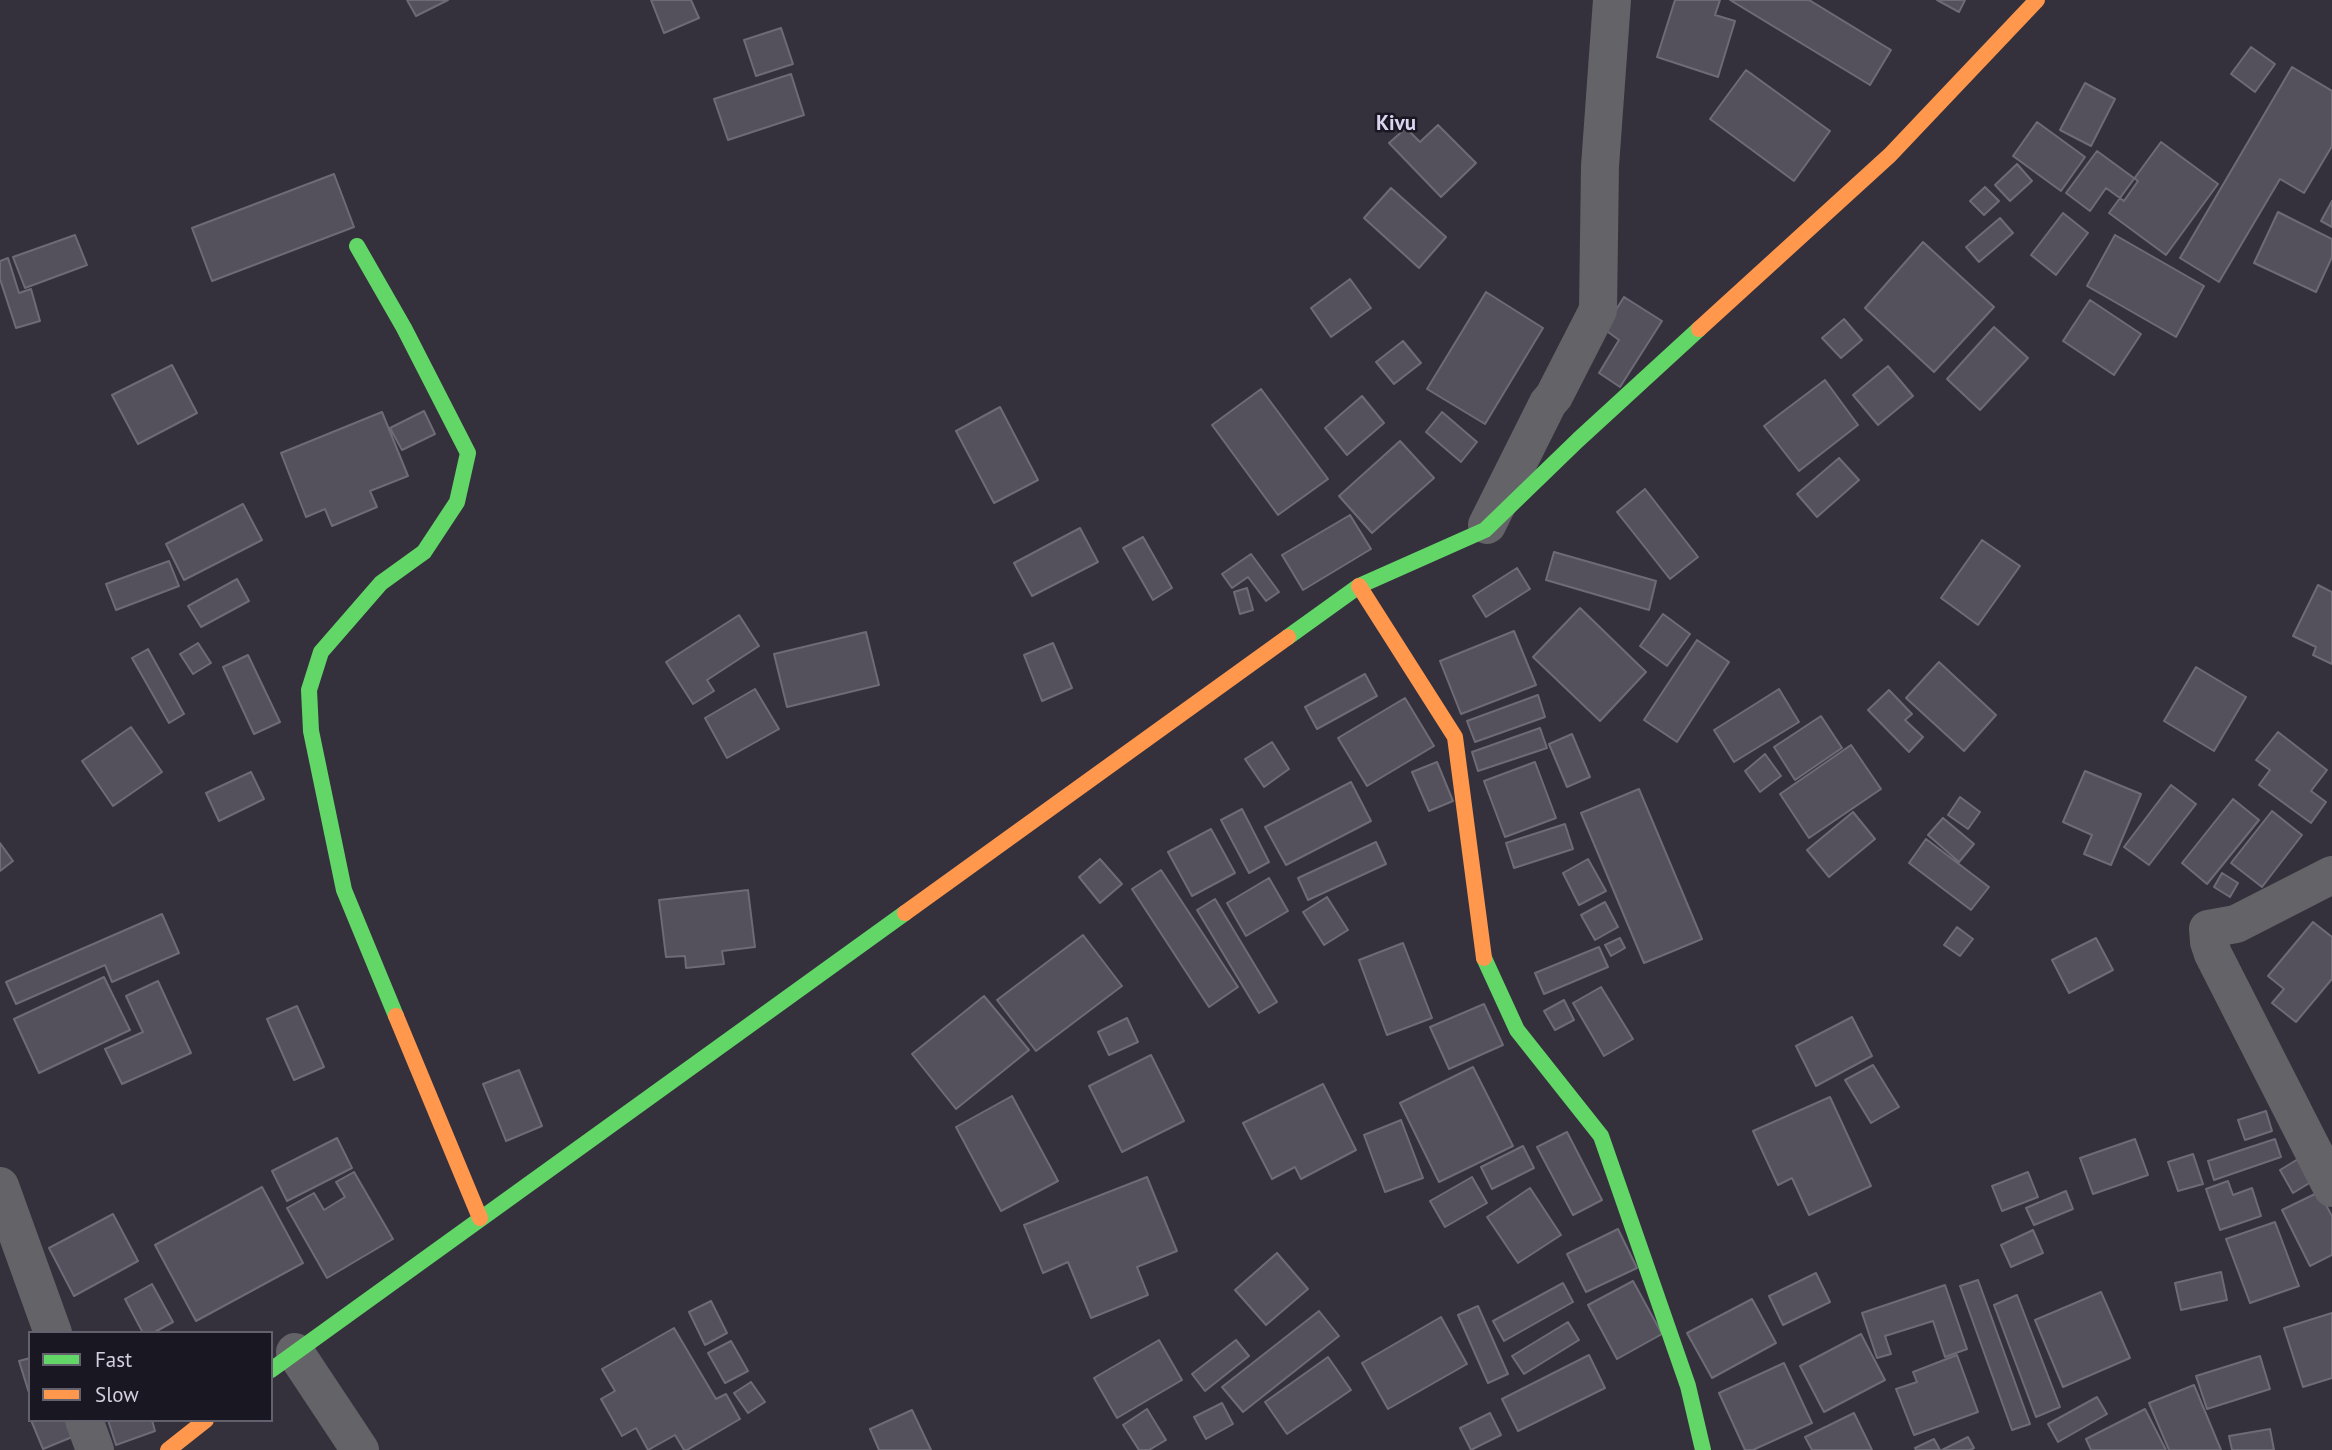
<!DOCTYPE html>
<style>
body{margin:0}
#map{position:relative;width:2332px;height:1450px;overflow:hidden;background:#34313d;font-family:"PT Sans",sans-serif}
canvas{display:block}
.legend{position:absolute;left:28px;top:1331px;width:245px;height:91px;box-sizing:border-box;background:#191721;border:2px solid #63616d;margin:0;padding:9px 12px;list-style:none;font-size:21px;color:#d3cfde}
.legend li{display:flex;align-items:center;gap:14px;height:35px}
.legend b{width:35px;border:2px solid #63616d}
</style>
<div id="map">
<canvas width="2332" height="1450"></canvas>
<ul class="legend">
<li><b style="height:9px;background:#63d668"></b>Fast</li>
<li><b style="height:9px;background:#ff974d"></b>Slow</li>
</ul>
</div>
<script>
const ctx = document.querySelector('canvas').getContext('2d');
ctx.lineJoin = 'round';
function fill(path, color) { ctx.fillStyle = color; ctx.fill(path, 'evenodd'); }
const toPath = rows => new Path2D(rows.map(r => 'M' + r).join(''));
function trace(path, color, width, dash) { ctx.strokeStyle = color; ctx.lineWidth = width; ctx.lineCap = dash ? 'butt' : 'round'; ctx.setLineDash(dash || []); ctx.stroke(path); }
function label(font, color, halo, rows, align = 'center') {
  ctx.font = font + ' "PT Sans",sans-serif'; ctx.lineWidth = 5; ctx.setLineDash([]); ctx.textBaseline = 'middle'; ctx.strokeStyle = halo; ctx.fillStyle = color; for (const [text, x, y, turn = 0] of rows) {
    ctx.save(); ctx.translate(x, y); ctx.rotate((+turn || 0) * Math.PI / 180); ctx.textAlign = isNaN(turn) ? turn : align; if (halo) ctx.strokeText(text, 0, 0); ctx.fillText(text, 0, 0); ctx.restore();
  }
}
const building = toPath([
 [407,0,448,0,416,16,407,0],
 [651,0,691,0,699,18,664,33,651,0],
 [1675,0,1720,0,1715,15,1735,21,1718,77,1657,57,1675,0],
 [1730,0,1809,0,1891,50,1870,85,1730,0],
 [1937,0,1965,0,1959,12,1937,0],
 [781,28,793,64,756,76,744,40,781,28],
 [2251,47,2275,64,2255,92,2231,74,2251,47],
 [2292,67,2332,91,2332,146,2304,193,2280,179,2219,282,2180,258,2292,67],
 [1746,70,1830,131,1794,181,1710,119,1746,70],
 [791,74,804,115,728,140,714,99,791,74],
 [2085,83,2115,99,2091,146,2060,130,2085,83],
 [2037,122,2085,157,2061,191,2013,156,2037,122],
 [1438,125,1476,163,1441,197,1389,143,1406,128,1420,142,1438,125],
 [2161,142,2218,184,2166,255,2109,213,2161,142],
 [2097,151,2138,181,2124,201,2106,188,2090,211,2066,193,2097,151],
 [2017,164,2032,181,2010,201,1995,185,2017,164],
 [334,174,354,227,212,281,192,228,334,174],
 [1985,187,1999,201,1984,215,1970,201,1985,187],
 [1391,188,1446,237,1419,268,1364,218,1391,188],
 [2332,201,2332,227,2321,221,2332,201],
 [2278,212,2332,239,2332,257,2316,292,2254,263,2278,212],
 [2063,213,2088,233,2056,275,2031,255,2063,213],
 [2000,218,2013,233,1979,262,1966,247,2000,218],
 [75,235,87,265,25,288,13,257,75,235],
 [2115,235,2204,286,2176,337,2087,286,2115,235],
 [1923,242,1994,307,1934,372,1865,308,1923,242],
 [8,258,19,293,31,289,40,321,16,328,0,279,0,261,8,258],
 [1350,279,1371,308,1331,337,1311,308,1350,279],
 [1486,292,1543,328,1485,424,1427,389,1486,292],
 [1624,297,1662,321,1620,387,1599,373,1619,340,1604,329,1624,297],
 [2090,300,2141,334,2114,375,2063,341,2090,300],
 [1844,319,1862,340,1841,358,1822,338,1844,319],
 [1994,327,2028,358,1980,410,1947,379,1994,327],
 [1403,341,1421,363,1394,384,1376,362,1403,341],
 [172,365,197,413,138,444,112,395,172,365],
 [1888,366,1913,396,1878,425,1853,395,1888,366],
 [1825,380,1858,425,1799,471,1764,426,1825,380],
 [1261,389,1328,479,1278,515,1212,425,1261,389],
 [1362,396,1384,423,1347,455,1325,428,1362,396],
 [1000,407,1038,480,994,503,956,431,1000,407],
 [424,411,435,434,402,450,390,428,424,411],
 [382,412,408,476,370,491,377,507,332,526,325,509,306,517,281,453,382,412],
 [1442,412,1477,442,1461,462,1426,432,1442,412],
 [1400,441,1434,478,1372,533,1339,496,1400,441],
 [1839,458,1859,480,1817,517,1797,494,1839,458],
 [1645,489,1698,557,1670,579,1617,512,1645,489],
 [243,504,262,540,184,580,166,544,243,504],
 [1350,515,1371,549,1303,590,1282,555,1350,515],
 [1080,528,1098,562,1032,596,1014,563,1080,528],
 [1143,537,1172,588,1153,600,1123,548,1143,537],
 [1982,540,2020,566,1978,625,1941,598,1982,540],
 [1554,552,1656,581,1649,610,1546,580,1554,552],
 [1251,554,1279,592,1266,601,1248,577,1232,588,1222,574,1251,554],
 [169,561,179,586,116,610,106,584,169,561],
 [1517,568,1530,589,1486,617,1473,596,1517,568],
 [237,579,249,601,201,627,188,606,237,579],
 [2318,585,2332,592,2332,664,2313,655,2316,647,2293,636,2318,585],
 [1247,588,1253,610,1240,614,1234,592,1247,588],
 [1580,608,1646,672,1600,721,1533,657,1580,608],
 [1663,614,1690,634,1667,666,1640,646,1663,614],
 [739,615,759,646,707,680,714,691,693,704,666,662,739,615],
 [1514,631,1536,685,1461,714,1440,661,1514,631],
 [866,632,879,685,787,707,774,654,866,632],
 [1697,640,1729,662,1677,742,1644,720,1697,640],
 [198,643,211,663,193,674,180,654,198,643],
 [1053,643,1072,688,1042,701,1024,655,1053,643],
 [148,649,184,714,169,723,132,658,148,649],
 [248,655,280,722,254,734,223,667,248,655],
 [1939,662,1996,715,1964,751,1906,698,1939,662],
 [2196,667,2246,697,2214,751,2164,721,2196,667],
 [1365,674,1377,696,1317,729,1305,707,1365,674],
 [755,689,779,729,727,758,705,718,755,689],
 [1779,689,1799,722,1734,762,1714,730,1779,689],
 [1889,690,1912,714,1905,720,1923,737,1909,752,1868,710,1889,690],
 [1538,695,1545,717,1475,742,1467,721,1538,695],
 [1405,698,1434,746,1367,786,1338,738,1405,698],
 [1821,716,1842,748,1795,780,1774,747,1821,716],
 [131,727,162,772,113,806,82,761,131,727],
 [1540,728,1547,748,1478,771,1472,752,1540,728],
 [2278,732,2327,770,2311,791,2326,802,2311,823,2259,785,2270,770,2256,760,2278,732],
 [1572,734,1590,777,1567,787,1549,744,1572,734],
 [1272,742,1289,769,1264,787,1245,759,1272,742],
 [1851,745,1881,789,1809,838,1780,794,1851,745],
 [1765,754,1781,776,1760,792,1745,771,1765,754],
 [1437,762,1453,801,1429,811,1412,772,1437,762],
 [1535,762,1556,818,1505,837,1484,781,1535,762],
 [2085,771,2141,794,2111,865,2084,854,2092,835,2063,822,2085,771],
 [251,772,264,799,219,821,206,793,251,772],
 [1351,782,1371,821,1286,865,1265,827,1351,782],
 [2171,785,2196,804,2149,865,2124,847,2171,785],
 [1639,789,1702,939,1644,963,1581,813,1639,789],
 [1960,797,1980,812,1968,829,1948,815,1960,797],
 [2233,799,2259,820,2207,884,2182,863,2233,799],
 [1242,809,1269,862,1249,873,1221,820,1242,809],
 [2272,811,2302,835,2262,887,2231,863,2272,811],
 [1853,812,1875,839,1829,877,1807,850,1853,812],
 [1943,818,1974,844,1959,862,1928,835,1943,818],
 [1565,824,1573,849,1514,868,1506,843,1565,824],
 [1211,829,1235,873,1192,896,1168,852,1211,829],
 [1926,839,1989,887,1971,910,1909,863,1926,839],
 [1376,842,1386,864,1308,900,1298,878,1376,842],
 [0,843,13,861,0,871,0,843],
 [1100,859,1122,884,1100,903,1079,877,1100,859],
 [1588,859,1606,891,1579,905,1563,873,1588,859],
 [1161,870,1238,987,1209,1007,1132,889,1161,870],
 [2222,873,2238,883,2230,897,2214,887,2222,873],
 [1269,878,1288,911,1246,936,1227,903,1269,878],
 [748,890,755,947,722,951,724,964,686,968,685,956,666,957,659,900,748,890],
 [1327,897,1348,930,1324,945,1303,912,1327,897],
 [1215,899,1277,1002,1259,1013,1197,910,1215,899],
 [1605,902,1618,927,1595,940,1581,915,1605,902],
 [162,914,179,953,112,982,105,965,16,1004,6,982,162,914],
 [2313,922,2332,937,2332,979,2296,1022,2272,1003,2284,989,2268,976,2313,922],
 [1957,927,1973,939,1960,956,1944,945,1957,927],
 [1083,935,1122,986,1036,1051,997,1000,1083,935],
 [1620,938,1625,948,1611,956,1605,945,1620,938],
 [2096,938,2113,970,2069,993,2052,960,2096,938],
 [1403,943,1432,1018,1387,1035,1359,960,1403,943],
 [1599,947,1608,967,1544,994,1535,973,1599,947],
 [104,977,130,1030,39,1073,14,1019,104,977],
 [158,981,191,1053,122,1084,105,1049,143,1032,126,996,158,981],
 [1601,987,1633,1039,1604,1056,1573,1003,1601,987],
 [984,996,1029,1050,956,1109,912,1054,984,996],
 [1564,1000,1574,1020,1555,1030,1544,1011,1564,1000],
 [1484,1004,1503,1045,1449,1069,1430,1027,1484,1004],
 [297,1006,324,1067,294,1080,267,1019,297,1006],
 [1852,1017,1872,1056,1816,1086,1796,1046,1852,1017],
 [1127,1018,1138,1042,1109,1055,1098,1032,1127,1018],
 [1151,1055,1184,1121,1122,1152,1089,1086,1151,1055],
 [1873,1065,1899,1107,1871,1123,1845,1080,1873,1065],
 [1473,1067,1513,1146,1439,1182,1400,1103,1473,1067],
 [519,1070,542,1126,506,1141,483,1084,519,1070],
 [1323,1084,1356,1150,1301,1179,1295,1167,1272,1179,1243,1123,1323,1084],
 [1012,1096,1058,1181,1001,1211,956,1127,1012,1096],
 [1830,1097,1871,1186,1809,1215,1792,1178,1778,1185,1753,1131,1830,1097],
 [2266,1111,2272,1131,2245,1140,2238,1120,2266,1111],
 [1401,1120,1423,1178,1385,1192,1364,1135,1401,1120],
 [1567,1132,1602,1200,1573,1215,1537,1147,1567,1132],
 [337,1138,352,1168,287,1201,272,1171,337,1138],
 [2135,1139,2148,1175,2093,1194,2080,1158,2135,1139],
 [2275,1139,2281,1157,2214,1180,2208,1161,2275,1139],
 [1523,1146,1534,1168,1492,1189,1481,1167,1523,1146],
 [2308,1153,2321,1176,2293,1193,2280,1170,2308,1153],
 [2193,1154,2203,1184,2178,1191,2168,1162,2193,1154],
 [354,1172,393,1239,327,1278,287,1208,314,1193,324,1210,345,1197,336,1182,354,1172],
 [2028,1172,2038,1197,2002,1211,1992,1186,2028,1172],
 [1147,1177,1177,1251,1137,1267,1148,1295,1091,1318,1068,1262,1043,1273,1024,1225,1147,1177],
 [1472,1177,1487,1203,1445,1227,1430,1201,1472,1177],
 [2228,1181,2233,1195,2252,1188,2261,1216,2220,1230,2206,1189,2228,1181],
 [262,1187,303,1263,196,1321,155,1245,262,1187],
 [1530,1188,1561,1235,1518,1263,1487,1217,1530,1188],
 [2066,1191,2073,1209,2034,1225,2026,1208,2066,1191],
 [2319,1192,2332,1216,2332,1255,2310,1266,2282,1210,2319,1192],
 [113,1214,138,1261,74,1296,49,1248,113,1214],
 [2275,1222,2299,1286,2250,1303,2226,1239,2275,1222],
 [1618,1229,1637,1268,1586,1292,1567,1254,1618,1229],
 [2033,1230,2043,1253,2011,1267,2001,1245,2033,1230],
 [1277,1253,1308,1289,1266,1325,1235,1290,1277,1253],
 [2221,1272,2227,1300,2181,1310,2175,1283,2221,1272],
 [1816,1273,1830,1302,1783,1325,1769,1296,1816,1273],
 [1978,1280,2030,1424,2012,1430,1960,1286,1978,1280],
 [1633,1281,1662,1334,1617,1359,1588,1305,1633,1281],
 [1563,1283,1573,1302,1504,1341,1493,1321,1563,1283],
 [152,1284,173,1322,153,1333,143,1333,125,1299,152,1284],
 [1945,1285,1967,1349,1945,1357,1933,1321,1885,1336,1891,1354,1877,1358,1862,1313,1945,1285],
 [2101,1292,2130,1358,2063,1387,2035,1320,2101,1292],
 [2017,1295,2060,1407,2036,1417,1994,1305,2017,1295],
 [1752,1299,1776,1343,1712,1378,1687,1333,1752,1299],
 [711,1301,727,1333,705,1345,689,1312,711,1301],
 [1478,1306,1508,1374,1488,1383,1458,1315,1478,1306],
 [1319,1311,1339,1336,1243,1412,1222,1387,1319,1311],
 [2332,1313,2332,1378,2303,1387,2284,1328,2332,1313],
 [1441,1317,1467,1364,1388,1409,1362,1363,1441,1317],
 [1568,1322,1579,1340,1524,1374,1512,1356,1568,1322],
 [674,1328,716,1399,726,1394,740,1419,687,1450,684,1450,675,1435,648,1450,636,1428,622,1436,601,1399,615,1391,602,1369,674,1328],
 [1861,1334,1885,1380,1824,1412,1800,1366,1861,1334],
 [1159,1340,1182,1380,1117,1418,1094,1378,1159,1340],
 [1236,1340,1249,1356,1205,1391,1192,1374,1236,1340],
 [731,1341,748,1371,725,1383,708,1353,731,1341],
 [1589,1355,1605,1388,1518,1431,1502,1399,1589,1355],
 [1957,1355,1978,1412,1914,1435,1896,1389,1917,1382,1913,1372,1957,1355],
 [2260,1356,2270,1389,2207,1409,2196,1376,2260,1356],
 [1328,1357,1351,1390,1287,1434,1265,1402,1328,1357],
 [30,1358,30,1396,19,1361,30,1358],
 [1784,1363,1812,1423,1753,1450,1745,1450,1719,1393,1784,1363],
 [751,1382,765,1402,748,1413,734,1393,751,1382],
 [2194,1385,2221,1450,2169,1450,2149,1403,2194,1385],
 [2097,1397,2107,1414,2058,1442,2048,1424,2097,1397],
 [1222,1403,1233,1424,1206,1439,1194,1417,1222,1403],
 [1147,1409,1166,1440,1149,1450,1139,1450,1123,1425,1147,1409],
 [2145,1409,2166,1450,2091,1450,2086,1439,2145,1409],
 [912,1410,931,1450,879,1450,870,1429,912,1410],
 [1490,1413,1501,1435,1471,1450,1460,1428,1490,1413],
 [1854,1413,1872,1450,1812,1450,1805,1437,1854,1413],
 [31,1420,71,1420,77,1435,43,1449,31,1420],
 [108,1420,152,1420,155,1431,116,1445,108,1420],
 [2270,1429,2274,1450,2232,1450,2229,1436,2270,1429],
 [1968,1437,1974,1448,1970,1450,1942,1450,1968,1437],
 [1934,1439,1940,1450,1916,1450,1915,1448,1934,1439]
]);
const street = toPath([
 [1487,525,1548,403,1554,396,1598,310,1600,166,1612,0],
 [2332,875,2236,924,2208,929,2209,942,2213,954,2332,1188],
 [0,1186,53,1333],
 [295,1352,360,1450],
 [84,1420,95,1450]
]);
const fast = toPath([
 [357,246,404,328,468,453,457,502,424,552,381,583,321,652,309,690,311,731,344,890,396,1016],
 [1288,637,1359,586,1485,530,1578,440,1699,329],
 [1484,958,1517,1030,1601,1136,1688,1386,1703,1450],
 [271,1370,905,913]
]);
const slow = toPath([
 [1699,329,1890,155,2037,0],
 [1359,586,1455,737,1484,958],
 [905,913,1288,637],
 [396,1016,480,1218],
 [168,1450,206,1420]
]);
const quarterNames = [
 ["Kivu",1396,124]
];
fill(building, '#54515d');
trace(building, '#6d6b75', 2);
trace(street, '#646368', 38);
trace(fast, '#63d668', 16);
trace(slow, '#ff974d', 16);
label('bold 21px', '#dcd5f2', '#191721', quarterNames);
</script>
